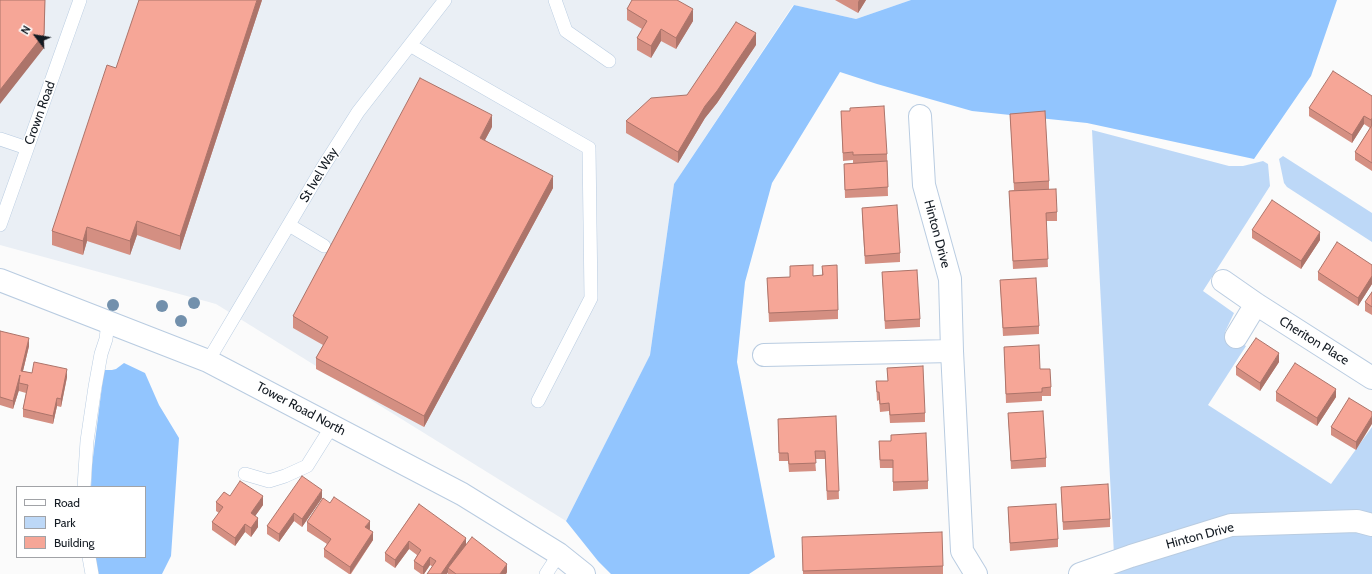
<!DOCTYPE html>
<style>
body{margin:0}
#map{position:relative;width:1372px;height:574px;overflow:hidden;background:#fbfbfb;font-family:Cabin,sans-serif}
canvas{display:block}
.legend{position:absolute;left:16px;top:486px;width:130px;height:72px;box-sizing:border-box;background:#fff;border:1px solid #a1a3a7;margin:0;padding:5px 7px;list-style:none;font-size:12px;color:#131a22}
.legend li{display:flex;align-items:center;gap:8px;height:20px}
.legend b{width:20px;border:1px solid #a1a3a7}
.north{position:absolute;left:16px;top:16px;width:40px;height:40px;-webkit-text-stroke:3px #fff;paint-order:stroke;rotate:301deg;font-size:11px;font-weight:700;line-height:16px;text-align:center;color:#131a22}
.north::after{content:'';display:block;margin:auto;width:14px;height:18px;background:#131a22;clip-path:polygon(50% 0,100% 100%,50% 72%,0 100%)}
</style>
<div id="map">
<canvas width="1372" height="574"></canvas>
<ul class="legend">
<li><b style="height:5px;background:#fff"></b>Road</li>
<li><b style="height:11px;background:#bdd8f7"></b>Park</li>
<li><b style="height:11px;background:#f6a697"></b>Building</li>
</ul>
<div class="north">N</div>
</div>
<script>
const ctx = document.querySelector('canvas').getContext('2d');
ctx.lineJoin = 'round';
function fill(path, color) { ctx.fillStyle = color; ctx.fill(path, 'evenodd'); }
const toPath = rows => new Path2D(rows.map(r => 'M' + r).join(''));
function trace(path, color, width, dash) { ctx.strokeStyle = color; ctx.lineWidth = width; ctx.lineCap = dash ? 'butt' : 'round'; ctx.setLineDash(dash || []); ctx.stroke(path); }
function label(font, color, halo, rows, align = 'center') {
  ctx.font = font + ' Cabin,sans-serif'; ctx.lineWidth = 3; ctx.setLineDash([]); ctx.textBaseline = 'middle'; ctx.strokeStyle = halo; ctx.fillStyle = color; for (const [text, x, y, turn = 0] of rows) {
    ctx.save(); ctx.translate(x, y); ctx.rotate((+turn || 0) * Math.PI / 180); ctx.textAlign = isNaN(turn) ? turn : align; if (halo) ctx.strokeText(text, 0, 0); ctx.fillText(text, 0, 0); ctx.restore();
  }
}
const built = toPath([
 [0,0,911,0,856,19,793,5,674,184,650,355,566,521,216,304,0,245]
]);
const green = toPath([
 [1092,130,1229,166,1243,166,1263,161,1268,164,1270,186,1203,291,1234,313,1225,332,1246,346,1208,405,1331,484,1372,427,1372,574,1115,574],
 [1283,156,1372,213,1372,242,1287,187,1284,183,1279,159]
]);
const forest = toPath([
 [911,0,1337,0,1311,76,1254,159,1087,123,972,111,877,84,840,72,772,183,745,282,737,362,775,557,749,574,611,574,598,561,566,521,650,355,674,184,794,5,856,19],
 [124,363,145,373,159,405,179,438,171,556,162,574,97,574,94,557,145,557,145,487,91,487,92,465,104,370,112,370,116,369]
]);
const service = toPath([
 [555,0,566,31,609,61],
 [410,45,420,51,589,148,591,298,538,401],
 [0,139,27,148],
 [0,225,80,0],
 [289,225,324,246],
 [208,361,323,167,358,112,445,0],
 [245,474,269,481,285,476,307,466,332,426],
 [84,487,87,441,95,387,101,354,106,339,108,322],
 [89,557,92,574],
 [546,574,559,554]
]);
const minor = toPath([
 [920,116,924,185,950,279,952,351,962,551,976,574],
 [1223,281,1256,304,1372,378],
 [1236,337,1256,304],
 [764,355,952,351],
 [1080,574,1131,556,1231,525,1357,521,1372,525]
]);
const tertiary = toPath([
 [0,280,208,361,462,494,559,554,584,574]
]);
const trees = [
 [194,303],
 [113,305],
 [162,306],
 [181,321]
];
const wall = toPath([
 [262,0,180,250,137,235,130,255,87,241,83,255,52,245,52,231,116,68],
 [835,0,866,0,858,13],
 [627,9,693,21,676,49,661,41,651,58,637,50,637,38,642,29,627,20],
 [756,45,717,103,705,118,678,163,626,133,626,121,687,95],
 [1372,96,1372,171,1355,160,1355,152,1370,128,1364,124,1352,143,1309,116,1309,108],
 [841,111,887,154,888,196,845,198,844,164,853,163,853,160,843,161],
 [1010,114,1049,181,1049,189,1057,212,1057,221,1046,221,1048,267,1013,269,1009,191,1014,190],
 [492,127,485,140,553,188,424,427,316,369,316,358,323,345,293,328,293,316],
 [862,208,900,253,900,262,865,264,862,216],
 [1252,230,1320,240,1301,269,1252,238],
 [1372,265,1372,284,1358,306,1318,280,1318,272],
 [790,266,813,276,822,275,822,266,838,310,838,319,769,322,767,278,790,277],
 [882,272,920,319,920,327,885,329],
 [1000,280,1039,326,1039,334,1003,336],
 [1372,292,1372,315,1365,311,1365,302],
 [0,331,29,346,23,371,32,373,67,377,61,407,57,406,53,424,23,417,23,409,26,393,19,391,19,390,13,409,0,405],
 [1004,347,1040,369,1051,387,1051,396,1042,396,1042,401,1006,403],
 [1279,362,1260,391,1236,375,1236,367],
 [887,368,925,413,925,422,890,423,889,411,880,412,879,400,877,401,876,381,888,381],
 [1276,392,1336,397,1317,426,1276,401],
 [1372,412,1356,450,1331,435,1331,427],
 [1008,413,1046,458,1046,467,1011,469],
 [836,416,839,499,827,500,825,459,815,459,816,471,789,472,788,461,779,461,778,419],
 [891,435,928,481,928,489,893,491,893,468,880,468,879,449,879,441,891,441],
 [1061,487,1110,519,1110,527,1063,530],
 [230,496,263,505,255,516,258,527,251,537,245,532,235,546,212,530,212,522,219,513,216,511,216,502],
 [322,498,302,527,294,521,279,542,267,534,267,526],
 [419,504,466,544,507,572,506,574,448,574,448,572,447,574,427,574,433,567,430,565,424,574,421,574,414,569,414,561,417,555,409,549,395,568,385,561,385,553],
 [1008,507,1058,539,1058,547,1010,551],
 [307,522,370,529,369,530,373,540,351,574,349,574,324,557,324,549,327,544,307,531],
 [802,545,943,566,943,574,803,574]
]);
const shadedWall = toPath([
 [45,0,44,48,0,104,0,90],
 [257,0,262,0,180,250,180,236],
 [859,0,866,0,858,13,858,2],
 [693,9,693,21,676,49,676,38],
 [661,29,661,41,651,58,651,46],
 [756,33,756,45,717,103,705,118,678,163,678,152,705,106],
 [492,115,492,127,480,149,480,138],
 [1364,116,1364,124,1352,143,1352,135],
 [1372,118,1372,126,1371,128,1371,120],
 [553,176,553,188,424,427,424,416],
 [137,221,137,235,130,255,130,241],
 [87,227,87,241,83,255,83,241],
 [1320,232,1320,240,1301,269,1301,261],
 [1372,276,1372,284,1358,306,1358,298],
 [29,338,29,346,21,379,21,371],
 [1279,353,1279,362,1260,391,1260,383],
 [67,369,67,377,61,407,61,399],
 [20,375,19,383,19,390,13,409,13,401],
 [1336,389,1336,397,1317,426,1317,418],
 [57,398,57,406,53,424,53,416],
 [1372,416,1372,424,1356,450,1356,442],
 [322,490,322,498,302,527,302,519],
 [263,496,263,505,251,522,251,513],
 [294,513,294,521,279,542,279,534],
 [258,518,258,527,251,537,251,528],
 [370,521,370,529,365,535,365,527],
 [245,524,245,532,235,546,235,538],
 [373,532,373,540,350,574,350,567],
 [466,538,466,546,448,568,448,572,447,574,441,574],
 [409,541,409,549,395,568,395,560],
 [430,557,430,565,424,574,423,574,423,567],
 [507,564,507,572,506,574,500,574]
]);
const building = toPath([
 [0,0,45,0,44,34,0,90,0,0],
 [139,0,257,0,180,236,137,221,130,241,87,227,83,241,52,231,107,65,116,68,139,0],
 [632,0,677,0,693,9,676,38,661,29,651,46,637,38,647,21,627,9,632,0],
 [736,22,756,33,717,91,705,106,678,152,626,121,651,98,687,95,736,22],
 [1333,71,1372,96,1372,118,1371,120,1364,116,1352,135,1309,108,1333,71],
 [420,78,492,115,480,138,553,176,424,416,316,358,328,337,293,316,420,78],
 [884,106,887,154,853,155,853,152,843,153,841,111,850,111,850,108,884,106],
 [1045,111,1049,181,1014,183,1010,114,1045,111],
 [1372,125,1372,163,1355,152,1372,125],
 [887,161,888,187,845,190,844,164,887,161],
 [1056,189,1057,212,1046,213,1048,259,1013,261,1009,191,1056,189],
 [1272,200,1320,232,1301,261,1252,230,1272,200],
 [897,205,900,253,865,256,862,208,897,205],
 [1337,242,1372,265,1372,276,1358,298,1318,272,1337,242],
 [813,265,813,276,823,275,822,266,837,265,838,310,769,313,767,278,790,277,790,266,813,265],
 [917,270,920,319,885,321,882,272,917,270],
 [1036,278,1039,326,1003,328,1000,280,1036,278],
 [1372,292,1372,307,1365,302,1372,292],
 [0,331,29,338,21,371,32,373,34,362,67,369,61,399,57,398,53,416,23,409,28,385,19,383,20,375,13,401,0,397,0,331],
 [1256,338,1279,353,1260,383,1236,367,1256,338],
 [1039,345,1040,369,1050,369,1051,387,1042,388,1042,392,1006,394,1004,347,1039,345],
 [1295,363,1336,389,1317,418,1276,392,1295,363],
 [923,366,925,413,890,415,889,403,880,404,879,392,877,392,876,381,888,381,887,368,923,366],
 [1349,398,1372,412,1372,416,1356,442,1331,427,1349,398],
 [1043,411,1046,458,1011,461,1008,413,1043,411],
 [836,416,839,491,827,491,825,451,815,451,816,463,789,464,788,453,779,453,778,419,836,416],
 [926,433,928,481,893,482,893,460,880,460,879,441,891,441,891,435,926,433],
 [302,476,322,490,302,519,294,513,279,534,267,526,302,476],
 [240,481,263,496,251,513,258,518,251,528,245,524,235,538,212,522,223,507,216,502,224,492,230,496,240,481],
 [1108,484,1110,519,1063,522,1061,487,1108,484],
 [334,497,370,521,365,527,373,532,350,567,324,549,331,539,307,522,323,498,330,503,334,497],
 [419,504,466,538,441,574,427,574,436,561,430,557,423,567,414,561,421,550,409,541,395,560,385,553,419,504],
 [1056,504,1058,539,1010,543,1008,507,1056,504],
 [942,532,943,566,803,571,802,537,942,532],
 [472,537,507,564,500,574,456,574,448,568,472,537]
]);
const streetNames = [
 ["Crown Road",40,113,-70],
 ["St Ivel Way",319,175,-59],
 ["Hinton Drive",937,234,75],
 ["Cheriton Place",1314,341,32],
 ["Tower Road North",301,409,28],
 ["Hinton Drive",1200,536,-15]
];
fill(built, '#eaeff5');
fill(green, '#bdd8f7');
fill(forest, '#92c5fe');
trace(service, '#b9cce1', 14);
trace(minor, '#b9cce1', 24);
trace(tertiary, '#b9cce1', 24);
trace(service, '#fff', 13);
trace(minor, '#fff', 22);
trace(tertiary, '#fff', 22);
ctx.fillStyle = '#7290ac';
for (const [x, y] of trees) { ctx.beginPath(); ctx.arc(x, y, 6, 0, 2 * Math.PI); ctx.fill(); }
fill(wall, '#d48f82');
fill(shadedWall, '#ac746a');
fill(building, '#f6a697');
trace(building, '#ac746a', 1);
label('13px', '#131a22', '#fff', streetNames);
</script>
